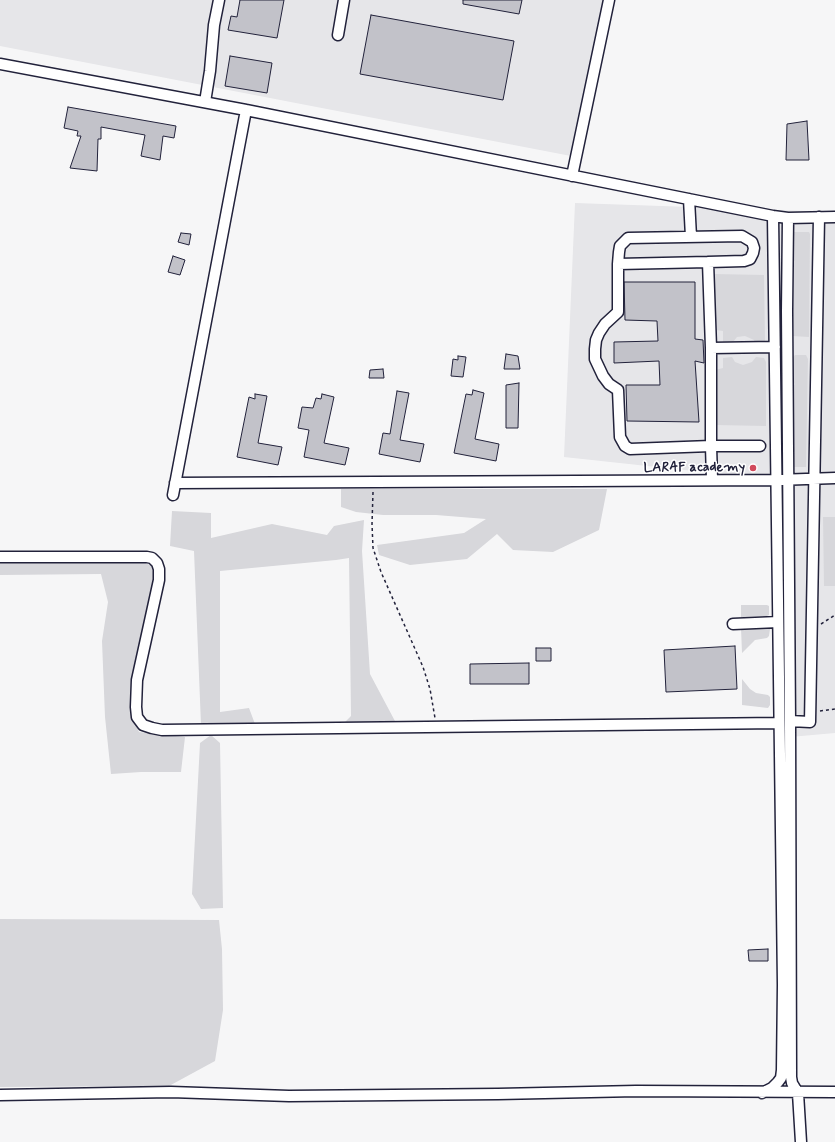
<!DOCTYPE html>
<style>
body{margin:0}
canvas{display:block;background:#f6f6f7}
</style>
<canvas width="835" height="1142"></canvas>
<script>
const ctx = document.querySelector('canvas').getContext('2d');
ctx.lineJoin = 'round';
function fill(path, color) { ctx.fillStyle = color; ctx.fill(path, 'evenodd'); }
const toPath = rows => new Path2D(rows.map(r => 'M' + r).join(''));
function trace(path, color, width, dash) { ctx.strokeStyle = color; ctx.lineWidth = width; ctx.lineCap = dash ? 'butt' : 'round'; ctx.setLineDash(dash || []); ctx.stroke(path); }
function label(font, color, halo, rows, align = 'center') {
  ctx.font = font + ' Mynerve,sans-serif'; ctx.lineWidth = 3; ctx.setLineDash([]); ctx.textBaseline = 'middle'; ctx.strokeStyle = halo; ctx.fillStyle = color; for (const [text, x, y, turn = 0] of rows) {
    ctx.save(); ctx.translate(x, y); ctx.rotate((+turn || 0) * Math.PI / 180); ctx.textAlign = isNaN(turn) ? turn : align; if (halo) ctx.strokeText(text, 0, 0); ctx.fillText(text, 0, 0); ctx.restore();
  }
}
const built = toPath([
 [0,0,603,0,571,156,0,46],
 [575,203,835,212,835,733,790,737,777,480,564,457]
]);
const green = toPath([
 [791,232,809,232,810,234,809,337,792,336],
 [714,274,764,275,765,342,764,343,755,344,754,340,745,336,737,337,732,343,723,342,723,331,716,330],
 [795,355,806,355,808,359,806,467,792,467,791,359],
 [732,357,735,362,743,365,752,362,756,357,764,358,766,362,766,426,716,425,715,370,723,368,723,358],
 [341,489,607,489,599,530,553,552,513,550,497,534,467,559,410,565,379,555,377,545,464,533,486,519,436,515,383,515,356,512,341,507],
 [172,511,211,513,211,538,272,524,327,535,334,526,364,520,362,551,370,674,396,723,345,722,351,716,349,558,336,560,220,571,220,712,249,708,255,724,201,725,194,551,170,546],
 [823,517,835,517,835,586,824,586],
 [141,561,157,568,133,685,132,716,139,732,185,737,181,772,141,772,111,774,105,717,102,641,108,602,101,574,0,575,0,563],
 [741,605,767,605,769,606,769,615,767,616,741,617],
 [768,627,770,629,769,636,767,638,755,640,742,653,741,628],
 [742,679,750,689,756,693,768,695,770,697,770,705,768,708,742,705],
 [211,735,220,743,223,908,201,909,192,894,200,743],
 [0,919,219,920,222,949,223,1010,215,1061,169,1086,0,1087]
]);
const building = toPath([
 [240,0,284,0,277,38,228,30,231,16,237,17,240,0],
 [463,0,522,0,519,14,463,4,463,0],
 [371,15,514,41,503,100,360,74,371,15],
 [230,56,272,63,267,93,225,86,230,56],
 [68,107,176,126,174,138,163,136,160,160,141,156,145,135,101,127,101,139,98,139,97,171,70,168,81,136,77,136,78,131,64,128,68,107],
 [807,121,809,160,786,160,787,124,807,121],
 [181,233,191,234,189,245,178,242,181,233],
 [173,256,185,260,180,275,168,272,173,256],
 [624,282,695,282,695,339,703,340,704,363,695,361,699,422,627,421,626,385,660,385,659,361,614,363,614,342,658,341,657,321,625,320,624,282],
 [506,354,518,356,520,369,504,369,506,354],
 [458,356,466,357,463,377,451,376,453,359,458,360,458,356],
 [383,369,384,378,369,378,370,370,383,369],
 [519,383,518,428,506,428,506,385,519,383],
 [473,390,484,393,475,439,499,444,496,461,454,453,466,394,472,395,473,390],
 [397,391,409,393,400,440,424,444,420,462,379,454,383,433,390,434,397,391],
 [255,394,267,396,258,443,282,447,278,465,237,457,249,397,255,399,255,394],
 [322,394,334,397,324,443,349,448,345,465,304,457,309,430,298,428,302,407,313,408,316,398,321,399,322,394],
 [735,646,737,689,666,692,664,650,735,646],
 [536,648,551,648,551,661,536,661,536,648],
 [529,663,529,684,470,684,470,664,529,663],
 [768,949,768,961,749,961,748,950,768,949]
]);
const path = toPath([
 [373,492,372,524,373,548,381,572,423,667,430,689,435,718],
 [821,624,835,615],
 [820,711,835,709]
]);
const minor = toPath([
 [338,35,344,0],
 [0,64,246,110,773,216,788,218,835,217],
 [205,102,210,71,214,25,219,0],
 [572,176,609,0],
 [689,199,691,237],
 [788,218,787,311,790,721,791,1077,792,1083,798,1093,801,1142],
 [618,264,708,262,744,261,750,259,753,253,754,248,752,242,742,236,628,238,620,246,619,252,618,264,618,312,605,324,599,333,596,340,595,349,595,359,603,376,609,384,618,390,620,437,625,446,630,449,711,446,711,348,708,262],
 [711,348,775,347],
 [712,479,711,446,760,446],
 [175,483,777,480,835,478],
 [173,495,246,110],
 [0,557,147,557,152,558,157,563,159,569,159,580,137,680,136,707,137,717,143,725,152,728,162,730,779,723],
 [733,624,778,622],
 [790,721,810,722,819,217],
 [762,1093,772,1088,778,1082,781,1078,782,1070,783,985,773,216],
 [0,1095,171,1092,289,1096,498,1094,636,1091,835,1092]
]);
const markers = [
 [753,468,4,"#d1495b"]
];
const poiNames = [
 ["LARAF academy",745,468]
];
fill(built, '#e6e6e9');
fill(green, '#d7d7db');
fill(building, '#c2c2c9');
trace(building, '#22223b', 1);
trace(minor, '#22223b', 13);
trace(path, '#22223b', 1.5, [3, 3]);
trace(minor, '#fff', 10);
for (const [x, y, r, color] of markers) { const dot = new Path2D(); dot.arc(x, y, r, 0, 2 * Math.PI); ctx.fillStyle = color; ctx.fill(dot); trace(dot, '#fff', 1.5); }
label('bold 14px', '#22223b', '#fff', poiNames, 'right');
</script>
